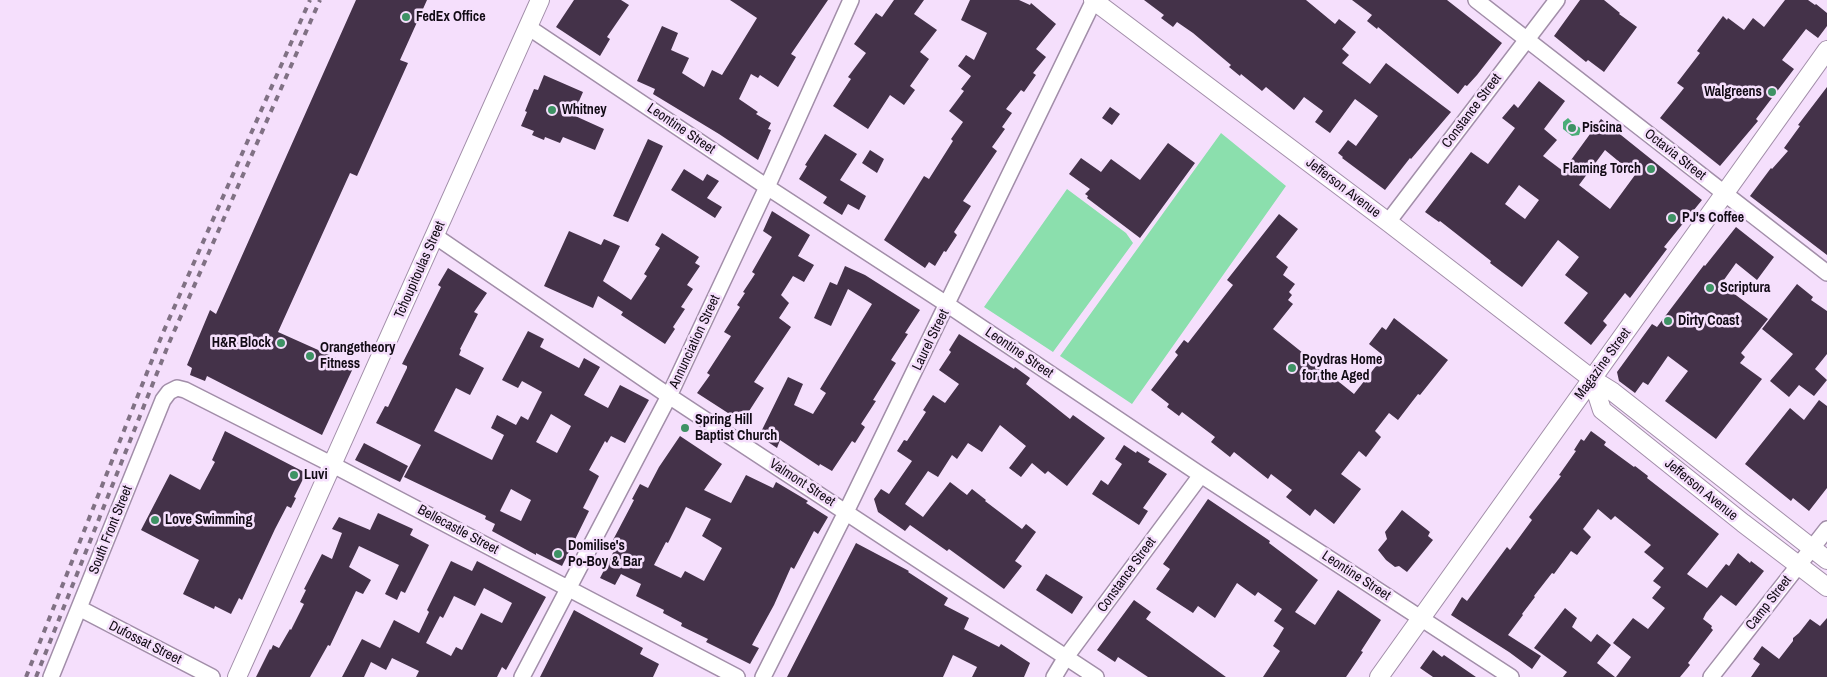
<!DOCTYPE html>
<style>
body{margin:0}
canvas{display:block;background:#f5dffc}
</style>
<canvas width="1827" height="677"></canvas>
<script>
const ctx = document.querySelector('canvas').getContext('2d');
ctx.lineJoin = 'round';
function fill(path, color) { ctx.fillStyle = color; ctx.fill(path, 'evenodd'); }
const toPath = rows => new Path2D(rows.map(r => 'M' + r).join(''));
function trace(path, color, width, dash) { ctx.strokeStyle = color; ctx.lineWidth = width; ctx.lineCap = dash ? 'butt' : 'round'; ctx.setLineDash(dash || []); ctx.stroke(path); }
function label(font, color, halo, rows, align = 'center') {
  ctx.font = font + ' "Archivo Narrow",sans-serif'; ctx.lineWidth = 5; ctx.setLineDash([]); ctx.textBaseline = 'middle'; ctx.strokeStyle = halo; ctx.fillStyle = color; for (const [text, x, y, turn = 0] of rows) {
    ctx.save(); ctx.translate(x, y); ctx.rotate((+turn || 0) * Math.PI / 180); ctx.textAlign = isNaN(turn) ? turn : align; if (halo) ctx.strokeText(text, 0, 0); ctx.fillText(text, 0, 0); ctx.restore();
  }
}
const green = toPath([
 [1221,133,1286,186,1132,404,1060,356],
 [1067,189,1126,233,1133,243,1053,352,984,307]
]);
const water = toPath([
 [1568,118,1575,125,1579,127,1581,129,1579,135,1572,136,1563,129,1563,122]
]);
const building = toPath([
 [356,0,427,0,400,60,408,63,357,176,350,173,278,332,354,366,322,435,207,376,205,381,190,375,192,368,187,365,210,310,216,314],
 [574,0,621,0,629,5,607,37,610,39,600,56,556,27],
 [730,0,828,0,791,54,796,57,778,87,760,75,758,78,751,74,739,99,758,112,756,114,771,123,768,129,771,130,758,160,719,134,653,94,655,89,637,81,662,26,678,33,671,50,689,58,682,73,704,87,712,70,722,75,757,18],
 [894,0,924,0,914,14,937,30,920,52,929,59,910,86,915,90,904,105,890,95,868,129,833,106,851,79,848,77,866,53,854,44,876,13,882,17],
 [970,0,1019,0,1030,5,1031,3,1056,24,1036,49,1046,57,1033,73,1036,75,1024,92,1021,90,1006,109,1012,113,1002,127,1005,129,992,147,997,151,963,201,971,206,954,232,957,235,946,252,944,251,935,266,929,262,925,268,884,240,924,176,929,179,953,141,951,139,963,122,949,111,964,91,961,89,971,76,958,66,966,55,974,60,987,33,961,20],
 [1144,0,1306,0,1335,24,1339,19,1356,32,1342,49,1349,55,1342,63,1370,84,1386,63,1451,112,1411,159,1410,158,1385,190,1342,158,1343,157,1338,153,1348,140,1356,146,1378,116,1355,99,1330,133,1315,122,1323,111,1304,97,1294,110,1266,87,1262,91,1241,74,1240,76,1229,67,1231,65,1193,33,1177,22,1173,27,1161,18,1164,15],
 [1352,0,1447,0,1502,43,1477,75,1467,86,1465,85,1458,94,1378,27,1377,29,1367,21,1372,15],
 [1580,0,1604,0,1620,13,1619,14,1637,27,1604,72,1588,60,1586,62,1554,36],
 [1785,0,1808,0,1815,5,1816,4,1827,13,1827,26,1818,38,1806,29,1782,60,1794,69,1756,119,1758,121,1720,166,1660,118,1684,88,1677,83,1700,53,1697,51,1723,16,1727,20,1728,18,1744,30,1753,18,1764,27],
 [544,75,583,92,573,115,604,129,595,150,563,137,560,143,545,137,544,140,532,135,534,131,521,126,527,112,525,111,534,89,538,90],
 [1539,81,1565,101,1544,129,1557,140,1543,156,1563,171,1601,119,1702,200,1664,247,1667,249,1630,298,1625,293,1603,321,1607,325,1591,345,1564,323,1588,293,1565,275,1579,257,1558,240,1522,287,1490,263,1491,261,1440,221,1439,222,1425,212,1471,152,1488,164,1515,128,1502,118,1514,104,1518,108],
 [1605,150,1635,175,1610,209,1579,185],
 [1519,185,1539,200,1525,219,1505,204],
 [1827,87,1827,255,1750,196,1771,168,1772,169,1788,151,1784,148,1800,126,1798,125],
 [1110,107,1120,114,1112,125,1102,118],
 [825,134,857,154,840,180,866,196,859,210,848,204,842,215,823,203,827,197,799,179,807,166,805,165],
 [648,139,663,146,628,222,613,216],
 [1168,143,1195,163,1140,238,1087,198,1088,196,1085,194,1090,189,1069,174,1081,158,1101,172,1111,159,1140,180],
 [870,150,884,159,877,173,862,163],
 [684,169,703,181,707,174,719,181,707,198,722,207,715,218,671,190],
 [772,211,810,235,798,256,814,265,804,282,793,276,781,295,789,303,779,318,791,327,754,382,764,388,742,422,697,393,710,375,707,373,731,336,724,332,740,307,737,305,745,293,743,292,755,274,752,272,772,237,763,231],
 [1279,214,1298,229,1276,257,1288,267,1283,275,1295,284,1289,292,1292,295,1288,300,1293,304,1273,329,1354,394,1384,356,1369,344,1382,327,1386,330,1394,318,1448,360,1420,395,1418,394,1398,420,1389,413,1375,431,1381,437,1366,457,1359,451,1341,474,1361,489,1334,524,1315,509,1310,516,1286,497,1292,490,1271,474,1268,479,1234,452,1230,457,1211,442,1215,437,1182,412,1179,416,1167,407,1169,404,1151,390,1178,355,1175,352,1184,340,1188,343,1233,285,1227,280],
 [1736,227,1774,257,1757,280,1736,263,1721,284,1768,319,1741,353,1745,357,1740,363,1762,379,1716,439,1665,401,1688,371,1668,356,1648,385,1643,382,1635,393,1619,381,1617,372,1652,324,1657,327,1704,265,1705,266],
 [569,231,601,245,604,239,620,246,603,281,631,300,647,276,644,274,660,248,655,245,662,233,699,257,695,263,700,266,687,285,693,289,681,307,685,309,673,327,675,329,665,344,621,315,623,312,598,296,593,308,544,286],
 [845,266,865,275,920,310,905,333,908,334,891,360,896,363,873,400,876,401,861,424,865,427,855,443,852,441,832,471,820,464,819,466,780,440,777,448,759,436,788,377,803,384,794,405,813,414,826,393,820,389,872,304,848,289,831,326,814,318,830,282,837,285],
 [448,268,487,293,474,312,478,314,460,349,461,350,459,355,484,368,470,395,456,388,434,431,492,460,504,435,491,428,497,415,516,425,521,416,528,420,542,392,522,381,518,388,502,380,528,331,544,339,540,347,579,368,584,358,600,367,584,395,608,408,620,385,649,400,625,443,611,436,607,443,605,441,589,470,599,476,583,508,589,511,562,566,536,553,536,555,492,531,495,524,485,519,486,516,404,477,421,445,376,423,385,406,388,407,407,368,407,366,402,364,441,287,438,285],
 [551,414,571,426,557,453,536,442],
 [511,489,531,500,521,521,500,511],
 [1797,284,1813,297,1811,300,1827,311,1827,354,1815,369,1827,380,1814,396,1799,385,1789,397,1770,381,1793,354,1762,329],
 [959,334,1014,369,1015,367,1030,378,1026,384,1070,419,1073,415,1105,438,1067,486,1048,471,1045,474,1032,463,1021,477,1009,468,1026,446,1000,425,982,452,968,443,957,459,952,455,938,477,928,471,905,504,923,517,950,482,967,495,972,489,986,500,985,501,1022,529,1026,524,1036,532,1015,561,1022,566,1004,589,949,549,947,551,910,525,905,531,878,512,874,499,881,489,889,494,912,461,897,451,904,440,907,441,926,412,923,410,933,395,945,403,959,384,939,370,951,352,949,350],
 [1819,400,1827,406,1827,488,1809,511,1793,498,1791,501,1745,464,1790,408,1804,420],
 [225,431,306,473,294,497,296,498,291,508,287,506,275,529,242,600,239,598,231,614,215,606,214,609,183,594,199,560,141,530,170,474,200,490,215,462,212,460],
 [1591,431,1606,442,1604,445,1634,467,1635,466,1648,476,1647,478,1719,534,1687,574,1707,588,1726,564,1729,566,1738,553,1750,563,1751,561,1764,571,1736,606,1721,595,1706,613,1703,619,1712,626,1711,628,1713,630,1688,663,1690,665,1680,677,1616,677,1631,657,1613,643,1633,618,1648,629,1665,608,1652,598,1661,587,1653,581,1664,568,1644,552,1651,545,1615,516,1611,520,1598,509,1583,529,1591,537,1577,555,1571,551,1554,574,1552,573,1534,596,1535,597,1522,614,1523,615,1508,635,1541,656,1532,669,1509,652,1451,615,1462,597,1467,601,1507,547,1510,550,1532,520,1529,517,1561,476,1559,475,1576,451,1574,450,1581,439,1584,441],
 [680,436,722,464,704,490,731,503,746,475,773,488,776,482,808,501,806,503,828,517,818,534,814,531,794,569,791,567,774,605,752,645,759,648,750,664,706,642,708,639,681,626,682,623,663,613,664,610,636,596,641,584,621,574,615,585,600,578,618,543,613,540,634,500,632,499,640,484,648,488,659,467],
 [686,507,711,519,702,536,722,548,704,581,685,571,681,578,654,565,666,542,668,543],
 [364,443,408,466,400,482,355,460],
 [1124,445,1136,453,1137,451,1150,459,1148,462,1167,474,1143,508,1148,511,1139,525,1092,494,1101,480,1108,485,1122,464,1115,459],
 [1208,499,1270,541,1269,543,1318,580,1295,612,1315,625,1338,590,1381,620,1361,651,1363,652,1346,677,1263,677,1280,651,1273,646,1284,628,1274,621,1282,609,1258,592,1255,596,1237,583,1215,618,1198,606,1193,613,1156,589,1170,569,1163,564],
 [1402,510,1430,532,1428,536,1433,540,1407,572,1399,566,1395,567,1386,560,1378,550,1387,539,1385,532],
 [378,513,413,529,410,535,429,545,405,593,401,591,397,600,385,594,399,565,359,546,349,567,371,580,363,594,356,591,330,646,328,645,310,677,256,677,270,649,271,650,273,645,279,648,290,629,291,630,304,604,300,602,306,590,304,589,322,554,332,559,342,533,332,529,339,517,370,530],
 [856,543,909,571,908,572,948,598,944,605,969,618,964,629,999,647,1001,644,1030,663,1024,677,972,677,977,667,953,655,943,677,787,677],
 [451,561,472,571,477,561,546,597,506,670,502,667,497,677,416,677,419,671,392,658,386,670,371,662,364,677,342,677,362,639,380,648,394,620,419,633,429,612,427,610],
 [484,588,512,603,502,623,481,613,462,650,456,647,451,656,426,643,440,616,443,618,454,596,475,606],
 [1046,574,1083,597,1072,614,1036,590],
 [1134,600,1151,612,1146,619,1226,677,1148,677,1118,657,1115,662,1097,650],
 [1565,608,1577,618,1572,627,1591,642,1597,634,1611,645,1597,663,1615,677,1563,677,1567,672,1534,648],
 [574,610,643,648,640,654,659,664,653,677,540,677],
 [1827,618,1827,677,1751,677,1760,664,1753,659,1762,646,1779,659,1793,641,1793,638,1799,633,1810,619,1820,626],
 [1433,650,1442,657,1444,655,1476,677,1433,677,1420,668]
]);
const minor = toPath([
 [1476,0,1827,273],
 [528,27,767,187,948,305,1201,475,1511,677],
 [1388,222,1557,0],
 [435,236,669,396,1096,677],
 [79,608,212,677],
 [51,677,163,400,169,392,177,388,185,390,333,465,737,677],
 [522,677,669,396,767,187,851,0],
 [763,677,846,512,1094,0],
 [1054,677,1066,657,1201,475],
 [1711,677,1827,529]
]);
const tertiary = toPath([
 [1093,0,1388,222,1592,379,1613,392,1827,560],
 [1592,379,1602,410,1743,523,1827,587],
 [237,677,540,0],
 [1379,677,1827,50]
]);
const rail = toPath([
 [26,677,162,335,310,0],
 [36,677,169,343,320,0]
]);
const markers = [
 [406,17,5,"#3e9264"],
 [1772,92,5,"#3e9264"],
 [552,110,5,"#3e9264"],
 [1572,128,5,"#3e9264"],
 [1651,169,5,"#3e9264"],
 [1672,218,5,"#3e9264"],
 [1710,288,5,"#3e9264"],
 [1668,321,5,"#3e9264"],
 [281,343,5,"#3e9264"],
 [310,356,5,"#3e9264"],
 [1292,368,5,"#3e9264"],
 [685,428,5,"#3e9264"],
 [294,475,5,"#3e9264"],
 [155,520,5,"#3e9264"],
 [558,554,5,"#3e9264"]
];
const poiNames = [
 ["FedEx Office",416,17],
 ["Walgreens",1762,92,"right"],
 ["Whitney",562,110],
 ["Piscina",1582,128],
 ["Flaming Torch",1641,169,"right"],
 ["PJ's Coffee",1682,218],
 ["Scriptura",1720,288],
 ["Dirty Coast",1678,321],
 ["H&R Block",271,343,"right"],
 ["Orangetheory",320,348],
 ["Fitness",320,364],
 ["Poydras Home",1302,360],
 ["for the Aged",1302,376],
 ["Spring Hill",695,420],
 ["Baptist Church",695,436],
 ["Luvi",304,475],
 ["Love Swimming",165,520],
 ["Domilise's",568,546],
 ["Po-Boy & Bar",568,562]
];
const streetNames = [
 ["Constance Street",1472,111,-53],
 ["Leontine Street",681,129,34],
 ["Octavia Street",1675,155,38],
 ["Jefferson Avenue",1343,188,37],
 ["Tchoupitoulas Street",420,270,-66],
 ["Laurel Street",931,340,-64],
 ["Annunciation Street",695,342,-65],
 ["Leontine Street",1019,353,34],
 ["Magazine Street",1603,364,-54],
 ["Valmont Street",802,483,33],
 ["Jefferson Avenue",1701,490,39],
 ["South Front Street",111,530,-68],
 ["Bellecastle Street",458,530,28],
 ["Constance Street",1127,575,-54],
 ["Leontine Street",1356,576,33],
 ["Camp Street",1769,603,-52],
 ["Dufossat Street",145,643,27]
];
fill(green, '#8bdfad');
fill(water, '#4aad77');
fill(building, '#443249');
trace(minor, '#a28ea9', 18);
trace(tertiary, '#a28ea9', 20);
trace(minor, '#fff', 15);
trace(tertiary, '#fff', 18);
trace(rail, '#807184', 4, [6, 6]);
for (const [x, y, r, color] of markers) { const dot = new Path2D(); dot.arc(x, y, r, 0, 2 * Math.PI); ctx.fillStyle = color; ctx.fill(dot); trace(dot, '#f5dffc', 2); }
label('bold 14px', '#120b15', '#f5dffc', poiNames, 'left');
label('14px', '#120b15', '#f5dffc', streetNames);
</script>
